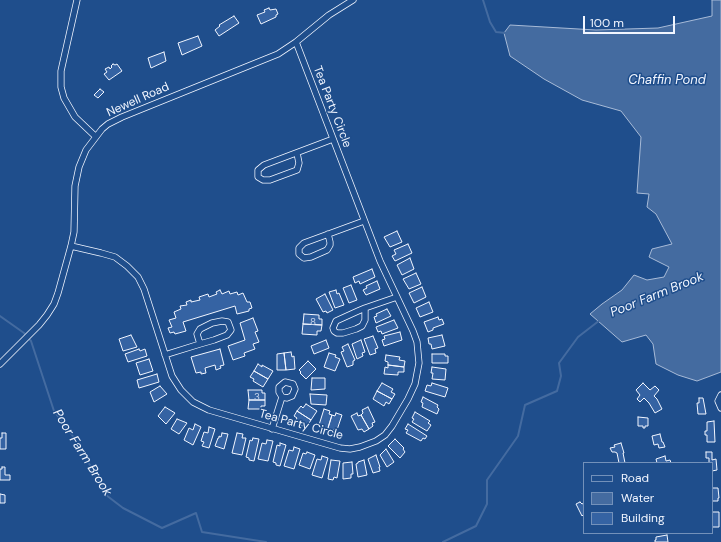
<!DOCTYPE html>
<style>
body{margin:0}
#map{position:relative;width:721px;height:542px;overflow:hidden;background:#1f4e8c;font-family:"DM Sans",sans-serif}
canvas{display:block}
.legend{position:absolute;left:583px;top:462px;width:130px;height:72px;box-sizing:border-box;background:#1f4e8c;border:1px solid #7391ba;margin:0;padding:5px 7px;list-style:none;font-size:12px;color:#f2f6ff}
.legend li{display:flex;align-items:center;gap:8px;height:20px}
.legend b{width:20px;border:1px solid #7391ba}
.scale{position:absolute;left:583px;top:16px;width:92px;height:18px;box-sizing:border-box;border:2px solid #f2f6ff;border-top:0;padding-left:5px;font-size:12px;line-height:14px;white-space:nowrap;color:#f2f6ff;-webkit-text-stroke:3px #1f4e8c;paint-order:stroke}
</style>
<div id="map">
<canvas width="721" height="542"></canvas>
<ul class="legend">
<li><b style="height:5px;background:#1f4e8c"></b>Road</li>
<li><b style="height:11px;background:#446ba0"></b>Water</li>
<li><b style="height:11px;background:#3563a3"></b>Building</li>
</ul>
<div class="scale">100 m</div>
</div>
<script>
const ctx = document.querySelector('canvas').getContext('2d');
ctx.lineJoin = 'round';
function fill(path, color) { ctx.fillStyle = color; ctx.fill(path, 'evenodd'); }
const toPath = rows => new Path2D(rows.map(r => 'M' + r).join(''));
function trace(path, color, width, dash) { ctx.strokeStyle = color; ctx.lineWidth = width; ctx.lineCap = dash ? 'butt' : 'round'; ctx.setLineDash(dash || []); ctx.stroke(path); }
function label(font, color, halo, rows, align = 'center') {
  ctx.font = font + ' "DM Sans",sans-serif'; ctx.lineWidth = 3; ctx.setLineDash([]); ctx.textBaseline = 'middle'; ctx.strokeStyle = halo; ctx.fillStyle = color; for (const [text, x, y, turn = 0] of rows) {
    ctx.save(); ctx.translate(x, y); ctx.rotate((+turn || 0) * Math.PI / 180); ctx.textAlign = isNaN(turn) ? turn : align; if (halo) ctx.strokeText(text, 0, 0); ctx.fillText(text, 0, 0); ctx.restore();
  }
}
const water = toPath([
 [712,0,721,0,721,372,697,381,678,375,656,364,653,344,646,335,622,342,590,314,602,304,622,290,634,275,647,280,664,277,669,267,649,257,652,249,672,244,656,214,647,207,649,194,637,193,641,137,621,111,582,100,544,79,510,56,504,33,510,25,596,30,658,28,712,16,712,0]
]);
const stream = toPath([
 [483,0,490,22,496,32,506,33],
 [0,316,24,333,31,341,54,411,78,443,106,495,123,508,162,528,196,513,202,532,266,542],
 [443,542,476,526,487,504,487,480,518,436,525,405,557,391,561,376,559,363,578,337,600,320]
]);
const building = toPath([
 [269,8,270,10,276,9,278,14,276,15,276,17,261,24,257,15,265,12,264,10,269,8],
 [234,16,239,23,219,36,215,30,220,26,219,25,234,16],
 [198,36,202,46,182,55,178,43,198,36],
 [164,52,166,61,151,68,148,58,164,52],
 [113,64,115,65,117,64,122,71,109,80,104,74,107,72,105,69,109,67,110,69,112,67,111,66,113,64],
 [100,89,104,92,98,98,94,95,100,89],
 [397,231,402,242,390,247,384,237,397,231],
 [408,244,412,253,395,261,392,256,396,254,394,250,408,244],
 [410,258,414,269,402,275,397,265,410,258],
 [372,269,375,277,360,284,359,281,355,283,353,277,372,269],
 [416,273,421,284,409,289,403,279,416,273],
 [377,281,380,289,366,295,363,290,367,288,366,286,377,281],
 [351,285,357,300,349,303,343,288,351,285],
 [422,287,426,297,414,303,409,293,422,287],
 [220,290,222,294,229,291,230,294,237,292,238,295,243,293,247,302,250,302,252,308,249,309,249,311,237,314,235,306,183,322,186,331,175,334,174,332,170,333,168,328,172,327,169,320,176,318,174,312,181,309,180,306,187,305,186,302,191,300,191,302,200,300,199,297,208,294,209,297,217,294,216,292,220,290],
 [336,290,337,294,339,293,344,305,335,308,329,292,336,290],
 [325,294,333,310,327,313,326,311,323,312,316,299,325,294],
 [429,302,433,312,420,317,416,308,429,302],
 [387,309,391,316,376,323,374,317,377,316,376,314,387,309],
 [304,314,319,315,319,319,322,319,322,325,303,324,304,314],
 [438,317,439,320,442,319,444,324,433,328,433,330,428,332,424,322,438,317],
 [253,318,258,331,255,332,259,342,253,344,255,349,244,353,245,356,233,360,228,346,245,340,240,323,253,318],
 [394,320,398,328,382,334,381,331,378,332,376,327,394,320],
 [303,324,322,325,321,331,317,331,317,335,302,334,303,324],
 [400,332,402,340,384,346,382,340,385,339,384,336,400,332],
 [131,335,137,347,123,351,119,339,131,335],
 [442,335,445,346,432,349,431,344,429,344,428,338,442,335],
 [373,336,378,348,375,349,376,353,370,355,364,339,373,336],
 [326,340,329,348,314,354,311,346,326,340],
 [361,340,365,352,362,353,363,356,357,359,352,344,361,340],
 [348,344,355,360,353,361,353,365,347,367,341,352,344,351,342,347,348,344],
 [139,349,140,351,145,349,147,356,128,362,125,354,139,349],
 [220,349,224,365,220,366,221,368,216,370,215,365,205,368,206,373,201,374,201,372,196,373,191,357,220,349],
 [291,352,292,357,294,356,295,369,286,370,284,353,291,352],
 [284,353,286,370,277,370,277,354,284,353],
 [329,353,336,355,335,357,340,359,335,371,324,367,329,353],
 [432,354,445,354,445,356,448,356,448,363,432,363,432,354],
 [386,355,400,357,399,360,405,361,404,367,388,365,388,362,385,361,386,355],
 [149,359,153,371,140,375,136,363,149,359],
 [308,361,316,369,306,379,300,373,301,372,299,370,308,361],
 [258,364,262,367,262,365,273,371,268,379,254,371,258,364],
 [388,365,404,367,404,372,398,372,398,375,384,374,385,367,388,368,388,365],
 [432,367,446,369,445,380,432,379,433,373,431,373,432,367],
 [254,371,268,379,263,387,253,381,254,379,250,377,254,371],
 [157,374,159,382,139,388,137,380,157,374],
 [312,378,325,378,325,389,311,390,312,378],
 [382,383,393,389,391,392,395,394,392,399,377,391,382,383],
 [432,383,448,388,445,397,425,391,427,385,431,386,432,383],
 [643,383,650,390,655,386,659,390,654,396,657,399,662,409,655,413,649,403,644,398,640,402,637,399,640,395,636,390,643,383],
 [160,386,167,394,154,402,150,392,160,386],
 [248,390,262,390,262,393,265,393,265,400,249,400,248,390],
 [377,391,392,399,389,404,386,402,384,406,373,399,377,391],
 [310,394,327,395,326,405,311,404,310,394],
 [423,397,438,405,437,407,439,409,437,414,422,407,423,403,421,402,423,397],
 [699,398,703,398,706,414,698,414,697,403,699,403,699,398],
 [249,400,265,400,265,406,261,406,261,409,248,409,249,400],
 [306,404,317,411,311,420,297,411,301,406,303,408,306,404],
 [165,407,175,413,166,424,158,416,165,407],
 [368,407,375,422,372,423,373,426,369,429,361,415,363,413,362,410,368,407],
 [324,409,330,411,329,414,332,415,327,431,322,429,323,426,319,425,324,409],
 [297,411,311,420,306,428,295,421,297,418,294,416,297,411],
 [415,412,430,421,428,423,431,425,427,431,412,422,414,419,412,418,415,412],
 [336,413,342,415,337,430,334,429,333,432,327,431,332,415,335,416,336,413],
 [357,413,358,416,361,415,369,429,364,432,362,429,358,430,351,416,357,413],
 [638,417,648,418,648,426,645,426,645,428,643,428,643,426,638,426,638,417],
 [177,419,187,423,179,434,171,429,177,419],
 [714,421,715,442,707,442,707,435,705,435,705,431,707,431,707,422,714,421],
 [195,424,201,427,193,445,184,440,189,428,193,430,195,424],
 [408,424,427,436,425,439,423,438,421,441,406,433,408,430,405,429,408,424],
 [209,427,215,429,209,448,202,446,204,442,201,441,204,432,208,433,209,427],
 [2,433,6,433,6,449,0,449,0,438,2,438,2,433],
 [222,433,228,434,224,449,215,446,218,438,219,438,219,436,221,437,222,433],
 [237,433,243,434,242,438,246,438,242,455,232,453,237,433],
 [660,434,662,442,663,442,665,447,659,448,658,444,654,445,652,436,660,434],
 [253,438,259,439,254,461,249,460,249,458,246,457,250,440,252,441,253,438],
 [395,439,404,448,403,449,405,452,400,458,388,446,395,439],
 [267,440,273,441,268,461,258,459,262,443,266,444,267,440],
 [280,443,286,445,280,466,276,465,276,463,273,462,277,445,280,446,280,443],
 [621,443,624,453,623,453,625,463,619,463,617,453,615,452,612,452,610,448,615,447,614,445,621,443],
 [294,447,300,449,294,469,284,466,289,450,293,451,294,447],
 [386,449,394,462,387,467,380,455,386,449],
 [307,452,315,455,310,469,299,465,303,453,306,454,307,452],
 [706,452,712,452,712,460,716,459,717,470,712,471,712,463,709,463,709,458,706,458,706,452],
 [376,455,380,467,379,467,380,471,373,473,368,459,376,455],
 [322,456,328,458,322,478,312,475,317,459,321,460,322,456],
 [665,456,666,461,670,460,671,463,657,463,656,459,665,456],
 [331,460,340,461,337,478,334,477,333,480,328,479,331,460],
 [364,460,367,475,358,477,356,464,358,463,358,462,364,460],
 [352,462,353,474,351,474,351,478,343,479,343,463,352,462],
 [2,467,5,467,5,475,10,475,10,480,0,480,0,469,2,469,2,467],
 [712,488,718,488,719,498,718,498,718,501,712,501,712,488],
 [0,494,5,495,5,503,0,503,0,494],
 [580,502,582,504,584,503,584,514,582,516,576,504,580,502],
 [712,512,719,512,719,527,712,527,712,512],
 [667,535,668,542,655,542,655,540,656,540,656,537,667,535]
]);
const street = toPath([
 [77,0,61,71,61,87,64,98,75,117,95,136],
 [297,153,299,163,297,170,270,180,263,180,258,177,258,170,264,165,333,139],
 [328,234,330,242,330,245,327,250,311,257,304,258,299,254,299,248,304,243,364,221],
 [71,246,101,253,115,257,127,266,138,277,144,289,172,376,181,390,193,402,209,410,340,448,350,449,360,447,376,441,385,435,392,426,408,399,415,384,419,363,417,342,413,331,380,261,296,42],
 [365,308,365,320,362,326,356,329,343,333,337,333,334,331,333,328,336,321,358,311,365,308,397,297],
 [165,355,171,353,200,344,214,340,227,335,231,330,228,322,222,321,212,323,200,329,197,334,200,344],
 [0,364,39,325,47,315,54,304,58,293,71,246,74,232,75,186,79,167,86,150,102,129,108,124,122,117,278,54,296,42,329,15,353,0],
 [721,395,718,401,721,408],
 [272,429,282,397,279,392,279,387,285,382,293,384,295,389,292,396,287,398,282,397]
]);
const numberNames = [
 ["8",313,322],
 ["3",257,397]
];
const streetNames = [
 ["Newell Road",138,100,-24],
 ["Tea Party Circle",332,107,69],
 ["Tea Party Circle",301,425,15]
];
const waterNames = [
 ["Chaffin Pond",667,81],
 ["Poor Farm Brook",657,295,-22],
 ["Poor Farm Brook",82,453,58]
];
fill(water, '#446ba0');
trace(water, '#a8bbd7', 1);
trace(stream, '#446ba0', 2);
fill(building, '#3563a3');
trace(building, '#f2f6ff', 1);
trace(street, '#f2f6ff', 7);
trace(street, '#1f4e8c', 5.5);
label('10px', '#c3d1e8', null, numberNames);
label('12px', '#f2f6ff', '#1f4e8c', streetNames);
label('italic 13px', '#f2f6ff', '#1f4e8c', waterNames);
</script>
